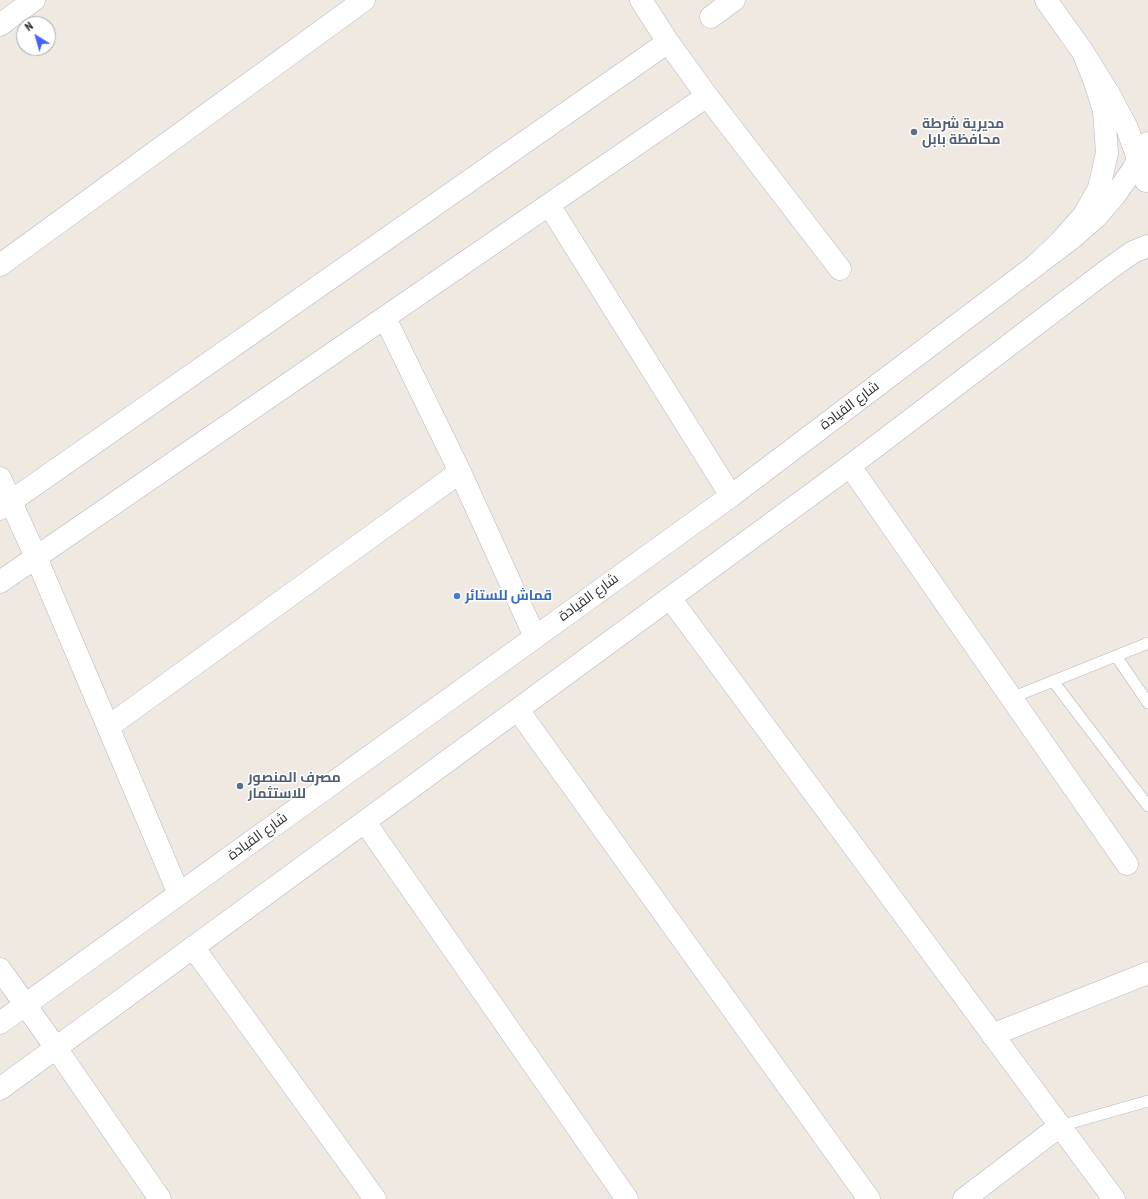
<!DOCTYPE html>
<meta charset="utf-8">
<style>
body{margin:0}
#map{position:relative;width:1148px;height:1199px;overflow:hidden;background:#efe9e1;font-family:"Roboto Condensed",sans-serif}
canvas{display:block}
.north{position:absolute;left:16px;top:16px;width:40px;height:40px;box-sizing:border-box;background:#fff;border:1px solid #ababab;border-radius:50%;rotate:323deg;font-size:11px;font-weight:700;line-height:16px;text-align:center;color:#2e2e2e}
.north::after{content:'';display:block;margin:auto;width:14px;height:18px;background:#4264fb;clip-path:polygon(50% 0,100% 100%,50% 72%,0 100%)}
</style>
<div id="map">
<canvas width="1148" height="1199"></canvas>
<div class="north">N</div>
</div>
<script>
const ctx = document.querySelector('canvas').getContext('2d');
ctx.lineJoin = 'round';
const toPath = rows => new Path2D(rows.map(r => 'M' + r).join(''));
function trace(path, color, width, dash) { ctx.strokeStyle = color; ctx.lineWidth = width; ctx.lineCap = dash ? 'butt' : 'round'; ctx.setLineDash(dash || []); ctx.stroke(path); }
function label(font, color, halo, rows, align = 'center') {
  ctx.font = font + ' "Roboto Condensed",Cairo,sans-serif'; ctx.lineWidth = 3; ctx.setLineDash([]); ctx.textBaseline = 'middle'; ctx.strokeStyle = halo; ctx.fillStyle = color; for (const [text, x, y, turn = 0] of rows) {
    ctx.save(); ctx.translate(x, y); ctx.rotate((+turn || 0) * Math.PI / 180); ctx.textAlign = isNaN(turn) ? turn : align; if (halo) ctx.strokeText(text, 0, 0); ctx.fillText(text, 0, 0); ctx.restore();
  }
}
const service = toPath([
 [1116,656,1148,703],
 [1053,681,1148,806],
 [1011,698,1148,643],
 [1060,1126,1148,1101]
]);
const minor = toPath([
 [641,0,668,42,707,96,840,269],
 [711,17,734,0],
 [0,25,34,0],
 [549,205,731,496],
 [0,265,364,0],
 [385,318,460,472,535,637],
 [850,466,1127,864],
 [0,478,36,557,179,894],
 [0,509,668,42],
 [0,582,707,96],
 [670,598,1114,1199],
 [518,710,869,1199],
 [108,727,460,472],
 [365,822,627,1199],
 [193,947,375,1199],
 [992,1035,1148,973],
 [56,1048,160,1199],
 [964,1199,1060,1126]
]);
const tertiary = toPath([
 [0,969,56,1048],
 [0,1023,731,496,1072,238,1096,217,1115,195,1132,171,1148,143],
 [0,1089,850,466,1109,269,1133,252,1148,246]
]);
const secondary = toPath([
 [1046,0,1083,52,1109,94,1127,128,1146,181],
 [1035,266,1060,242,1084,215,1099,188,1107,153,1104,111,1095,82,1083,52]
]);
const markers = [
 [914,132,4,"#5c6f8a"],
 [457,596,4,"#3f7fe0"],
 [240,786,4,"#5c6f8a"]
];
const serviceNames = [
 ["مديرية شرطة",922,124],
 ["محافظة بابل",922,140],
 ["مصرف المنصور",248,778],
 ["للاستثمار",248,794]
];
const streetNames = [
 ["شارع القيادة",850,406,-37],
 ["شارع القيادة",589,598,-36],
 ["شارع القيادة",258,837,-36]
];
const shopNames = [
 ["قماش للستائر",465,596]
];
trace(service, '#b4b7c1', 12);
trace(minor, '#b4b7c1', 23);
trace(tertiary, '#b4b7c1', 23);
trace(secondary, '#b4b7c1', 23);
trace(service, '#fff', 11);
trace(minor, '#fff', 22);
trace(tertiary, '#fff', 22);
trace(secondary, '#fff', 22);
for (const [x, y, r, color] of markers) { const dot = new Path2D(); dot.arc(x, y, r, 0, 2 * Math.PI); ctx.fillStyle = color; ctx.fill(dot); trace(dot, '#fff', 1.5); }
label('bold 14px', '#4e5e75', '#fff', serviceNames, 'left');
label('14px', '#2e2e2e', '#fff', streetNames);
label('bold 14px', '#366cbe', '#fff', shopNames, 'left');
</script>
